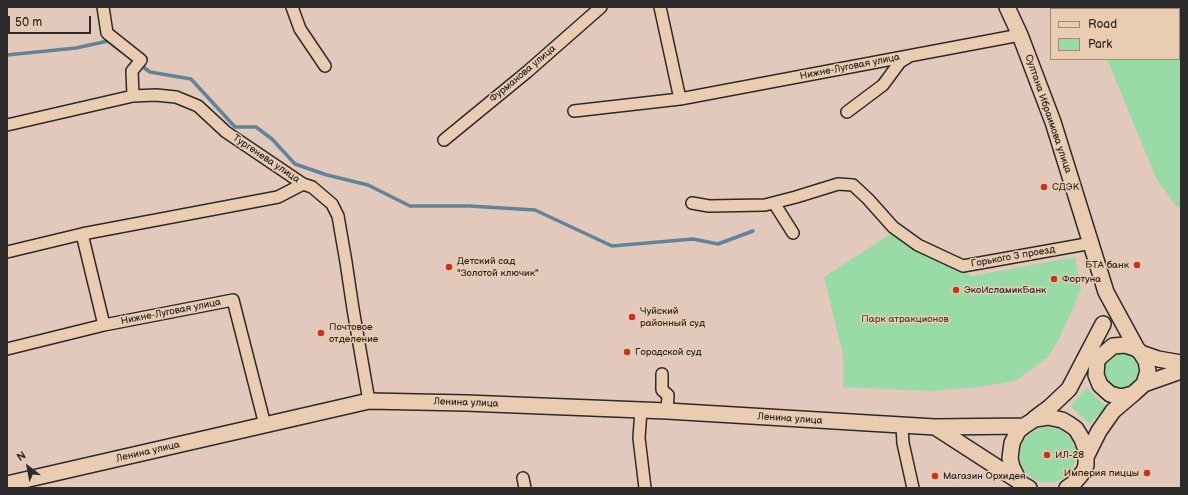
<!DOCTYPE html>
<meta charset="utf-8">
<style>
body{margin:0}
#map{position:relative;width:1188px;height:495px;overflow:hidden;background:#e2c9bc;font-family:"Balsamiq Sans",sans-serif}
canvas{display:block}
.frame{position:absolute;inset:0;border:8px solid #2b2b2b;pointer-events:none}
.legend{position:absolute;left:1050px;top:8px;width:130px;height:52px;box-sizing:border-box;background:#eacdb1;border:1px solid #9e8c7b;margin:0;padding:5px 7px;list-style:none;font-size:12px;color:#2b2b2b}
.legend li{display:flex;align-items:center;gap:8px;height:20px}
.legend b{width:20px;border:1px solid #9e8c7b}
.north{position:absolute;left:8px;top:447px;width:40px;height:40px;-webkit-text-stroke:3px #eacdb1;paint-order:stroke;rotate:328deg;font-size:11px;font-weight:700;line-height:16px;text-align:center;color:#2b2b2b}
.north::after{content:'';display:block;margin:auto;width:14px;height:18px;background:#2b2b2b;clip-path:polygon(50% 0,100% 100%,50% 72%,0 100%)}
.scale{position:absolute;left:8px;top:16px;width:83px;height:18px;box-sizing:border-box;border:2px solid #2b2b2b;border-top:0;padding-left:5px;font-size:12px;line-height:14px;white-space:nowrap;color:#2b2b2b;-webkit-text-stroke:3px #eacdb1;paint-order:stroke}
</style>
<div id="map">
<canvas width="1188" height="495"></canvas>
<div class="frame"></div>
<ul class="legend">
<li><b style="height:5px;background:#eacdb1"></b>Road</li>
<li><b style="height:11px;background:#98dba6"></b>Park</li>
</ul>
<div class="north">N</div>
<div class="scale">50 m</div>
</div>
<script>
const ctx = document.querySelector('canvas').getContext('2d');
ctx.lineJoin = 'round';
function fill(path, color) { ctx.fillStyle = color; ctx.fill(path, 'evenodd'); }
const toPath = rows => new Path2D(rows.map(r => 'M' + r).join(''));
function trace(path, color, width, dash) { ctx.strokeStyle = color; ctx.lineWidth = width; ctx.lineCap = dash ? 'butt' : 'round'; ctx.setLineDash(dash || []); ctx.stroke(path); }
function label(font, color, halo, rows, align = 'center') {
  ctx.font = font + ' "Balsamiq Sans",sans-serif'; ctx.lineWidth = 3; ctx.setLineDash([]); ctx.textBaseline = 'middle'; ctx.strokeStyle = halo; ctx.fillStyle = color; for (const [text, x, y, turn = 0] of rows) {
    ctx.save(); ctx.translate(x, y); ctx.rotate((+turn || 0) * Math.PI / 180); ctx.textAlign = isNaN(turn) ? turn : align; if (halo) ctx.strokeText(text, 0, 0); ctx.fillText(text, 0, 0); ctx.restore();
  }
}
const green = toPath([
 [1089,7,1181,7,1181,208,1176,206,1156,178,1107,59,1179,59,1179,9,1090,9],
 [892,233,972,276,1075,257,1081,290,1059,339,1048,357,1015,381,978,387,931,391,843,387,843,355,824,277],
 '1104 370a18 18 0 1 1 36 0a18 18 0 1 1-36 0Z',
 [1086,388,1106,406,1090,424,1070,406],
 '1020 455a28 28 0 1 1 56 0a28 28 0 1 1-56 0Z'
]);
const stream = toPath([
 [7,55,76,48,108,41,121,51],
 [139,64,150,72,191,79,235,127,256,127,272,139,295,164,327,175,368,185,410,206,469,206,535,210,612,246,693,239,718,244,753,231]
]);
const street = toPath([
 [103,7,107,33,141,60,132,71,133,96],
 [292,7,300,29,325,66],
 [660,7,680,99],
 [574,111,680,99,1020,35],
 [847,112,883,85,900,62,908,57],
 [7,125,133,96,156,95,176,97,198,106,226,132,303,184,312,187,332,204,338,216,346,262,353,309,369,401],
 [444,140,527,72,601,7],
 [692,203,709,206,765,205,796,197,838,184,853,185,868,199,893,227,918,245,963,266,1092,243],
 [774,203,793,233],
 [82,234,104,325],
 [7,252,82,234,278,197,303,184],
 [7,349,104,325,233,300,265,425],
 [662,374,662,390,668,395,667,411],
 [641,410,639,438,645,488],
 [902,426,903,443,913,488],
 [523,478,525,488]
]);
const secondary = toPath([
 [1007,7,1020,35,1053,122,1106,292,1137,349],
 [1141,353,1158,359,1181,363],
 [1144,384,1181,371],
 [1034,419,1050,407,1069,389,1103,324],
 [935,427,1020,482],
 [1086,457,1099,431,1113,411,1133,394,1144,384,1148,371,1146,361,1141,353,1137,349,1125,345,1113,346,1100,357,1097,361,1096,375,1100,385,1110,394,1121,397,1133,394],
 [7,484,369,401,466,403,667,411,935,427,1024,426],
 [1029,488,1020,483,1012,467,1010,458,1012,443,1018,431,1024,426,1035,419,1048,417,1062,420,1069,424,1076,429,1082,439,1086,450,1086,465,1084,471,1073,484,1067,488]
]);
const markers = [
 [1044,187,4,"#c8321e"],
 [1137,265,4,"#c8321e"],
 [449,267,4,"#c8321e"],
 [1054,279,4,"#c8321e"],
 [956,290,4,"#c8321e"],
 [632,317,4,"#c8321e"],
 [321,333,4,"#c8321e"],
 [627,352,4,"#c8321e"],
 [1047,455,4,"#c8321e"],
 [1147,473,4,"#c8321e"],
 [935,476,4,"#c8321e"]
];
const streetNames = [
 ["Нижне-Луговая улица",850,67,-11],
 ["Фурманова улица",523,74,-40],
 ["Султана Ибраимова улица",1048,114,71],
 ["Тургенева улица",266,159,34],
 ["Горького 3 проезд",1013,257,-10],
 ["Нижне-Луговая улица",171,312,-11],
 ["Ленина улица",466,403,2],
 ["Ленина улица",790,419,4],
 ["Ленина улица",148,452,-13]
];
const poiNames = [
 ["СДЭК",1052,187],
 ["Детский сад",457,261],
 ["\"Золотой ключик\"",457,273],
 ["БТА банк",1129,265,"right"],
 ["Фортуна",1062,279],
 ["ЭкоИсламикБанк",964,290],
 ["Чуйский",640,311],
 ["районный суд",640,323],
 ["Почтовое",329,327],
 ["отделение",329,339],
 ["Городской суд",635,352],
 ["ИЛ-28",1055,455],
 ["Империя пиццы",1139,473,"right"],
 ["Магазин Орхидея",943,476]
];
const parkNames = [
 ["Парк атракционов",905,319]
];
fill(green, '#98dba6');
trace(stream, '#608499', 3.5);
trace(street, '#2b2b2b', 14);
trace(secondary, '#2b2b2b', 18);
trace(street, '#eacdb1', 11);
trace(secondary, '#eacdb1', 15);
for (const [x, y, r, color] of markers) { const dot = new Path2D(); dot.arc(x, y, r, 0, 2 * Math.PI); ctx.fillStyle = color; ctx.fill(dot); trace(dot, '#eacdb1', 1.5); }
label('10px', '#2b2b2b', '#eacdb1', streetNames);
label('10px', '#2b2b2b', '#eacdb1', poiNames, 'left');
label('10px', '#3b453d', '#eacdb1', parkNames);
</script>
